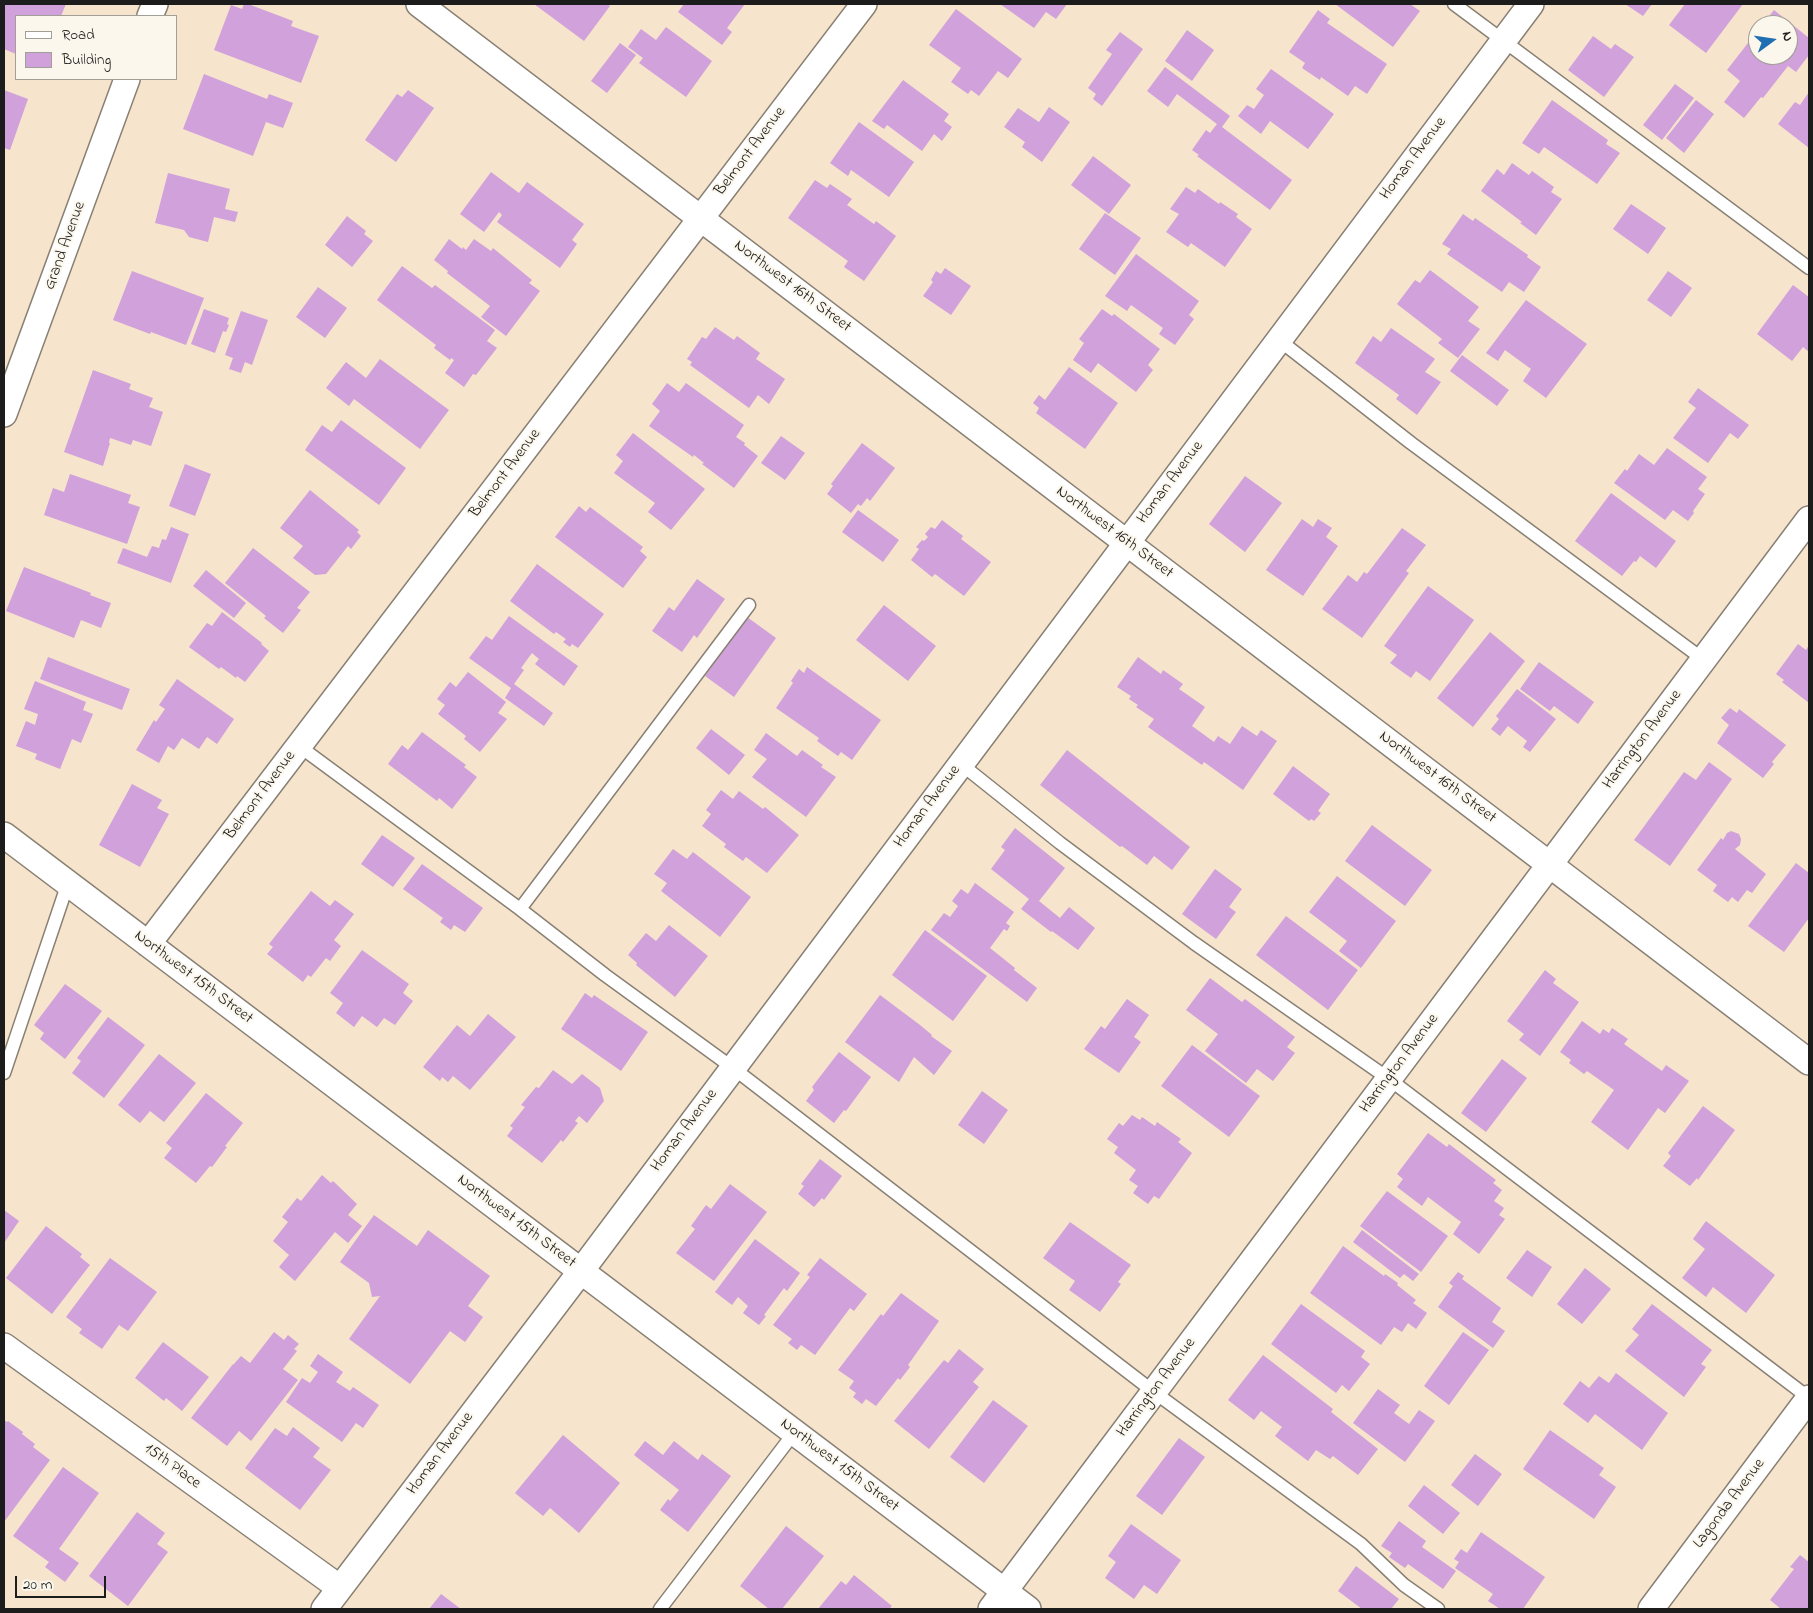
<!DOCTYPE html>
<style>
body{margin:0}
#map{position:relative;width:1813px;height:1613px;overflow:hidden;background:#f6e4cd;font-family:"Indie Flower",sans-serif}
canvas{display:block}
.frame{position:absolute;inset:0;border:5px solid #1c1c1c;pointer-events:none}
.legend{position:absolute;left:15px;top:15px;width:162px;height:65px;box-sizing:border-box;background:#fbf7ec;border:1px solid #a29f99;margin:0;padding:6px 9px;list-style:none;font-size:15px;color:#1c1c1c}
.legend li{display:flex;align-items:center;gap:10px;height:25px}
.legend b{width:25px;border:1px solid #a29f99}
.north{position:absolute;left:1748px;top:15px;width:50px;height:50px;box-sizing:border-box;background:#fbf7ec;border:1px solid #a29f99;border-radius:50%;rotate:76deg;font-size:14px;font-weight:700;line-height:20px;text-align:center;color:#1c1c1c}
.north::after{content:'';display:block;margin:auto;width:18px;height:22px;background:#1f6fb2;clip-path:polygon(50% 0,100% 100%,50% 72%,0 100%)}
.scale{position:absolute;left:15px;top:1576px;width:91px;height:22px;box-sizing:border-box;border:2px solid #1c1c1c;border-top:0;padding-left:6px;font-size:15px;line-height:18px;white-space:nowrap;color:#1c1c1c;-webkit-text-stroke:4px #fbf7ec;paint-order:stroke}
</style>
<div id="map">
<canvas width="1813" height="1613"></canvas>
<div class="frame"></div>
<ul class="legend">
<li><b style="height:6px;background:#fff"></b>Road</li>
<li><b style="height:14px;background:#d0a1da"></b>Building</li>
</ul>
<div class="north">N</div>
<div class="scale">20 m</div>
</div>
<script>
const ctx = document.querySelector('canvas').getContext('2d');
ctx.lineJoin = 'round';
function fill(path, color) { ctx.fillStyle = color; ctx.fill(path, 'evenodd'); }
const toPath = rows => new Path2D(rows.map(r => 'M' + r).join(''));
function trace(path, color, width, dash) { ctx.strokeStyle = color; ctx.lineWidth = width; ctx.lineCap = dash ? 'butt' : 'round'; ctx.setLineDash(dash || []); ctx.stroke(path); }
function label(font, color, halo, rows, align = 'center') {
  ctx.font = font + ' "Indie Flower",sans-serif'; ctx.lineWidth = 4; ctx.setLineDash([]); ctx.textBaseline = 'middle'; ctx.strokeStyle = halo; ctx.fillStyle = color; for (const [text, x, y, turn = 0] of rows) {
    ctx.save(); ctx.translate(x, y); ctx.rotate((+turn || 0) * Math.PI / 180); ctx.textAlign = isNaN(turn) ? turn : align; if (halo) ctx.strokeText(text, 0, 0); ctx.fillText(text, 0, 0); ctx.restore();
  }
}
const building = toPath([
 [4,4,66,4,61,16,16,16,16,54,4,49],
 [244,4,248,4,293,21,291,26,319,36,301,83,214,50,231,5,242,9],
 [534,4,607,4,610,6,584,41],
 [684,4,745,4,727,28,732,32,722,45,678,12],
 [1000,4,1067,4,1056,19,1046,12,1034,28],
 [1335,4,1410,4,1420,11,1393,47],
 [1625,4,1652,4,1643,16],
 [1685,4,1743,4,1706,53,1669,25],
 [956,9,1022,59,1008,78,998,71,979,96,971,90,968,94,951,82,961,68,929,45],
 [1318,10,1330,19,1327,23,1387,64,1367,94,1355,86,1348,96,1321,77,1320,80,1302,68,1305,63,1289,52],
 [1774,10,1809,38,1809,55,1796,72,1788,66,1763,98,1761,97,1744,118,1724,102,1740,81,1727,70,1758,30,1758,55,1788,55,1788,25,1762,25],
 [666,27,712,61,686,97,639,63,643,58,628,47,641,29,656,40],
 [1187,30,1214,50,1192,81,1165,61],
 [1120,32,1143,49,1102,106,1093,99,1096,94,1088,88,1112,54,1106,50],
 [1593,36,1611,49,1615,44,1634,57,1604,97,1568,70],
 [620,43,636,55,607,93,591,81],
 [1165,67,1230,116,1222,127,1292,180,1270,210,1197,156,1199,155,1192,150,1206,130,1210,133,1217,124,1177,94,1168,107,1147,91],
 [1271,69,1334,114,1308,149,1270,121,1261,134,1238,116,1247,105,1254,109,1264,95,1256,89],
 [204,74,267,99,269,94,293,103,283,128,266,122,253,156,183,129],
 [903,80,949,114,944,121,952,127,942,141,934,134,922,151,887,125,884,129,872,121],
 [1675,84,1694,98,1662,140,1643,125],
 [4,90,28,99,10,150,4,148],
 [408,90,434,108,396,162,365,140,397,94,402,97],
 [1809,92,1809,148,1778,124,1795,102,1800,105],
 [1552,100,1608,140,1606,144,1620,153,1597,184,1544,147,1539,154,1522,143],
 [1696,100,1714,114,1684,153,1666,138],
 [1049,107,1070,122,1042,162,1022,147,1025,142,1004,127,1018,108,1039,122],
 [859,122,914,162,889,197,851,170,848,176,830,163],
 [1093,156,1131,185,1109,214,1071,185],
 [1512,163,1529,175,1532,171,1554,187,1551,192,1562,199,1536,235,1520,223,1522,222,1481,191,1497,169,1504,175],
 [491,172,519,193,527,182,584,224,572,240,577,244,560,268,497,222,502,215,499,212,484,232,460,214],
 [168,173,230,189,225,209,238,212,235,222,214,217,208,242,189,237,184,230,155,223],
 [815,180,827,188,830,184,852,199,847,205,874,224,876,221,896,236,864,281,844,267,848,261,788,218],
 [1186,187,1195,193,1198,189,1219,204,1220,202,1238,214,1236,217,1252,229,1225,267,1191,243,1188,247,1166,232,1179,214,1170,209],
 [1631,204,1666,228,1648,254,1613,229],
 [1105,213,1141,238,1115,275,1079,249],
 [1463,214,1473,221,1475,218,1528,255,1527,257,1541,267,1524,292,1509,282,1502,292,1447,254,1451,249,1442,244],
 [347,216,366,231,364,234,373,241,352,267,325,245],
 [449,239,462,249,463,247,466,250,474,239,491,251,493,248,532,280,529,283,540,291,506,336,481,317,490,306,447,273,448,271,434,260],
 [1136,254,1199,301,1189,315,1194,319,1175,345,1159,334,1163,328,1131,305,1127,311,1105,296],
 [402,266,432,288,435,285,495,330,487,341,497,348,476,375,473,374,464,387,445,373,454,360,451,358,450,360,434,348,436,345,377,300],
 [945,268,971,286,951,315,923,296,933,282,931,280,936,271,941,274],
 [1430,270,1479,307,1468,321,1480,329,1458,358,1438,343,1442,339,1397,304,1415,280,1420,283],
 [132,271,204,298,186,345,151,332,150,334,113,320],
 [1668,271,1692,288,1671,317,1647,300],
 [1793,285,1809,297,1809,352,1803,347,1792,361,1757,334],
 [318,287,347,308,325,338,296,317],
 [1526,300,1587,344,1546,398,1523,381,1531,369,1505,350,1498,361,1486,353],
 [204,309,229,318,227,324,229,325,226,332,223,331,215,353,191,344],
 [1102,309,1112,316,1114,314,1160,349,1148,365,1153,370,1136,392,1098,363,1091,373,1073,360,1084,343,1079,339],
 [241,311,268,320,252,365,245,362,241,373,229,369,233,358,225,355],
 [715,327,734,340,737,336,760,353,756,359,785,379,769,404,758,395,749,408,690,365,692,362,687,359,702,337,706,339],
 [1391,328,1435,359,1425,372,1441,382,1417,415,1396,399,1399,395,1355,363,1373,336,1381,342],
 [1462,355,1509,390,1497,406,1450,371],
 [380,359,449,410,420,449,354,399,349,406,326,388,346,362,366,378],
 [1069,367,1118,403,1085,449,1036,413,1039,408,1033,403,1039,395,1045,400],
 [93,370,131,384,129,389,153,398,149,407,163,412,151,446,133,440,131,445,110,438,109,443,110,443,103,466,64,452],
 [667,383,679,392,686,383,744,425,736,437,745,443,744,445,758,456,734,488,702,464,704,463,694,455,693,457,649,426,660,411,652,404],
 [1698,388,1749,425,1738,439,1730,433,1708,463,1673,438,1696,408,1688,402],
 [341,420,406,468,379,505,305,450,322,425,332,432],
 [633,433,705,489,671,530,648,512,655,503,614,473,623,461,616,455],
 [781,436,805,453,785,480,761,463],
 [862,443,895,468,870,501,867,498,861,506,858,504,851,513,827,494,833,486,831,484],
 [1667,448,1707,477,1698,489,1705,494,1693,511,1694,513,1688,521,1673,510,1665,520,1614,483,1625,469,1627,471,1639,454,1654,465],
 [185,464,211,474,195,516,169,506],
 [70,474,131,495,128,503,140,507,127,544,44,515,53,488,64,492],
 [1245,476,1282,503,1245,552,1209,524],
 [310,490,359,530,357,532,361,536,351,549,348,546,326,574,315,575,293,558,303,546,280,528],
 [1611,493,1676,541,1656,568,1640,556,1636,562,1634,561,1622,576,1575,541],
 [579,506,586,512,590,507,643,547,640,551,647,557,623,588,555,537],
 [858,510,899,540,883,562,842,532],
 [1302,519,1313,527,1318,519,1332,528,1326,537,1338,546,1303,596,1266,570],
 [942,520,963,536,961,539,991,562,964,596,935,574,932,577,911,560,919,549,916,547,922,540,924,541,928,537,925,534,931,527,935,529],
 [171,527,189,534,171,583,117,563,123,548,147,557,152,546,159,548,162,539,166,540],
 [1402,528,1426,545,1406,571,1409,573,1362,638,1322,609,1348,575,1357,582,1364,572,1367,574],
 [253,548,310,592,297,608,301,610,283,633,264,618,266,616,225,583],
 [537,564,604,614,578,648,572,644,570,647,563,642,566,639,556,632,554,634,510,601],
 [24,567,91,593,90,595,111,603,101,628,81,620,74,638,6,611],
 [206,570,246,603,234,618,193,586],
 [697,579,725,599,697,638,694,635,682,652,652,631,669,607,674,611],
 [1428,586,1474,620,1430,681,1416,671,1411,678,1390,663,1397,655,1384,646],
 [884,605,936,646,908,681,856,640],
 [222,612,262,643,261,644,269,651,245,682,237,676,236,678,221,667,219,669,189,647,207,623,212,626],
 [509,616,578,666,564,686,535,664,539,659,532,653,521,668,524,670,514,684,553,713,544,726,505,698,511,688,469,658,486,636,492,640],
 [747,617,776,638,734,697,705,676],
 [1490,632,1525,661,1473,727,1437,698],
 [1798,644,1806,650,1809,645,1809,703,1782,682,1784,680,1776,674],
 [48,657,130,689,122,710,40,679],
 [1138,657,1161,674,1163,670,1183,684,1179,689,1205,707,1192,726,1214,742,1218,736,1230,744,1242,726,1257,736,1261,730,1277,741,1243,790,1204,762,1202,765,1148,727,1154,719,1136,707,1138,705,1129,699,1131,696,1117,687],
 [1539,662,1594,702,1578,724,1554,706,1550,711,1520,689],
 [807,667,881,720,852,760,841,752,838,756,817,741,819,738,776,708,793,683,791,681,799,669,804,673],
 [468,672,506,702,498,713,507,719,480,752,464,739,466,736,438,714,445,705,437,699,450,682,456,687],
 [177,679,234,719,217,744,207,737,199,749,182,738,174,750,168,746,159,763,136,750,154,720,156,722,165,709,159,705],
 [35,681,86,702,83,710,93,714,81,743,72,739,60,769,35,759,37,754,16,746,26,721,35,725,38,714,24,709],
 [1517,689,1556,719,1530,752,1523,747,1527,741,1508,726,1500,736,1491,729,1499,719,1496,716],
 [1730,708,1737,713,1739,709,1786,745,1772,762,1774,764,1763,778,1717,743,1729,725,1721,718],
 [711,729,745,755,729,775,696,748],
 [422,732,466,765,464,767,477,777,452,809,439,798,437,801,388,764,402,745,408,750],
 [766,733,797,756,802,750,823,765,821,767,836,777,806,817,752,777,767,759,754,750],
 [1067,750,1190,847,1172,870,1154,856,1147,865,1122,846,1120,847,1040,785],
 [1709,762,1732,779,1670,866,1634,840,1684,772,1696,780],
 [1293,766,1330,794,1318,811,1321,813,1314,821,1311,819,1309,821,1273,794],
 [132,784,162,800,157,808,169,814,140,867,99,845],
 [721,790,733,799,739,791,763,809,765,807,799,835,767,873,746,857,743,861,724,847,726,844,702,826,711,814,706,810],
 [1372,825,1432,870,1405,906,1345,861],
 [1015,828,1065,868,1039,901,1060,918,1069,907,1095,928,1078,950,1052,931,1051,932,1021,909,1029,899,991,869,1005,850,1001,847],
 [1731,831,1739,834,1741,839,1740,845,1735,849,1766,874,1752,893,1747,890,1738,902,1732,897,1728,902,1713,891,1717,885,1697,870,1721,838,1723,840,1727,833],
 [382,835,415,858,393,887,361,864],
 [673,849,687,859,693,852,751,897,720,937,661,891,667,883,654,874],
 [1796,863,1809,873,1809,918,1784,952,1748,926],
 [422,864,483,908,465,932,454,925,451,930,440,922,443,918,403,889],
 [1215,869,1242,889,1229,907,1236,912,1216,939,1182,914],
 [1337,876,1396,921,1361,968,1339,951,1347,941,1309,912],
 [975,883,1014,912,1006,923,1010,926,1007,931,1004,929,990,948,1015,968,1014,970,1037,988,1027,1002,931,930,944,913,950,917,958,906,952,901,961,889,968,894],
 [311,891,330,906,335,900,354,914,334,940,341,946,330,961,326,958,311,977,308,975,303,982,267,954,273,947,269,944],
 [1286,916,1358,970,1328,1010,1256,955],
 [669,925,708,956,675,997,636,965,637,963,628,955,646,933,656,941],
 [925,930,987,976,953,1021,892,975],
 [362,950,409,984,403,993,413,1001,395,1025,384,1018,377,1027,362,1016,354,1027,336,1013,343,1003,330,993],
 [1545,970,1556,979,1553,983,1579,1002,1540,1056,1519,1040,1524,1034,1507,1021],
 [1210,978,1242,1002,1245,999,1295,1037,1287,1047,1295,1053,1273,1081,1257,1069,1246,1083,1205,1051,1218,1034,1186,1010],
 [65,984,102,1011,65,1059,40,1039,44,1033,34,1025],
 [585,993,592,998,594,995,648,1032,621,1071,561,1029],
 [880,995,920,1025,932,1035,931,1036,952,1051,934,1075,914,1057,899,1082,845,1042],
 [1127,999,1149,1015,1134,1037,1141,1042,1119,1073,1084,1049,1101,1026,1105,1029],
 [488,1014,516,1037,470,1090,453,1076,448,1082,442,1077,440,1081,423,1067,457,1025,470,1036],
 [108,1017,145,1045,104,1098,72,1073,81,1061,77,1058],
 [1582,1021,1600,1034,1603,1029,1609,1033,1612,1028,1628,1039,1624,1044,1662,1071,1666,1065,1689,1081,1665,1113,1658,1108,1628,1150,1591,1122,1614,1090,1587,1071,1584,1074,1569,1063,1571,1060,1560,1052],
 [1192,1045,1260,1096,1229,1137,1161,1086],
 [839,1052,871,1077,846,1111,844,1110,834,1123,806,1101,814,1090,812,1087],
 [159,1054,196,1083,164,1122,150,1111,140,1123,118,1105],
 [1502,1059,1527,1078,1486,1132,1461,1113],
 [553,1070,572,1084,582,1074,600,1088,604,1101,587,1123,579,1116,575,1121,578,1123,563,1142,561,1140,542,1163,507,1136,513,1128,510,1126,525,1107,521,1105,536,1087,539,1088],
 [982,1091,1008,1110,984,1144,958,1125],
 [206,1093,243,1123,225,1146,227,1147,212,1167,210,1166,196,1183,164,1158,172,1148,166,1143],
 [1703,1106,1735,1130,1698,1180,1697,1178,1690,1186,1663,1166,1671,1156,1668,1153],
 [1132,1115,1140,1120,1142,1117,1155,1126,1157,1122,1181,1139,1178,1142,1192,1153,1159,1199,1154,1196,1148,1204,1133,1193,1138,1186,1129,1180,1136,1170,1114,1153,1118,1147,1107,1139,1119,1123,1123,1126],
 [1428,1133,1447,1147,1449,1144,1496,1180,1493,1183,1502,1190,1494,1201,1504,1208,1499,1215,1505,1219,1479,1254,1453,1234,1461,1222,1428,1197,1422,1206,1397,1187,1403,1179,1397,1174],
 [820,1159,842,1176,824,1200,822,1198,814,1207,798,1194,804,1186,801,1184],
 [322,1175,331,1183,333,1181,357,1204,348,1215,362,1226,348,1243,335,1232,295,1281,279,1267,289,1255,273,1241,288,1222,282,1217,297,1198,301,1201],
 [730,1184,767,1212,714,1281,676,1253,695,1229,691,1226,706,1205,711,1209],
 [1387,1191,1448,1236,1421,1272,1360,1226],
 [4,1210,19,1221,4,1243],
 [374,1215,417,1246,428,1230,490,1276,468,1306,483,1317,465,1342,450,1331,410,1384,349,1339,380,1296,372,1297,369,1283,340,1262],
 [1706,1221,1775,1275,1746,1313,1713,1287,1706,1297,1682,1278,1705,1249,1693,1239],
 [1070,1222,1131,1265,1118,1282,1121,1284,1100,1312,1069,1290,1075,1281,1043,1258],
 [46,1226,82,1254,80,1257,90,1265,52,1314,6,1278],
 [1362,1230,1419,1274,1413,1281,1404,1274,1400,1278,1353,1242],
 [755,1239,800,1273,787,1291,784,1288,764,1315,766,1316,759,1325,743,1313,748,1306,738,1297,732,1305,715,1292],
 [1343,1246,1384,1276,1385,1274,1398,1283,1397,1285,1416,1300,1413,1303,1427,1313,1416,1329,1408,1323,1402,1332,1394,1327,1381,1345,1310,1293],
 [1527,1250,1552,1267,1532,1297,1506,1278],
 [110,1258,157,1292,128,1331,119,1325,102,1349,79,1333,82,1329,66,1317],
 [820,1258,867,1294,854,1311,850,1308,815,1355,801,1345,797,1350,788,1343,792,1339,773,1325,810,1277,807,1275],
 [1585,1268,1611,1289,1582,1324,1557,1304],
 [1458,1272,1464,1276,1462,1279,1501,1308,1492,1322,1505,1331,1493,1348,1438,1307,1453,1286,1449,1283],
 [901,1293,939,1321,908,1365,910,1367,900,1380,898,1378,876,1406,866,1399,862,1404,853,1397,856,1393,849,1388,854,1381,838,1370,881,1314,883,1316],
 [1301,1304,1365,1351,1361,1357,1370,1364,1349,1391,1342,1385,1336,1393,1271,1344],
 [1652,1304,1712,1350,1701,1364,1706,1367,1684,1397,1625,1351,1639,1335,1632,1329],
 [274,1332,284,1340,288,1335,299,1344,294,1349,297,1351,283,1369,298,1380,251,1441,239,1431,227,1446,191,1418,233,1364,233,1365,241,1356,250,1363],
 [1463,1332,1489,1350,1449,1405,1424,1386],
 [163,1342,209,1377,182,1411,166,1398,164,1401,135,1378],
 [959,1349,984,1369,973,1382,979,1387,929,1449,894,1421,944,1360,948,1363],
 [318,1354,343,1372,336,1382,350,1391,353,1387,379,1405,363,1428,356,1423,342,1442,286,1402,302,1378,310,1383,318,1372,310,1366],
 [1263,1355,1333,1409,1331,1412,1378,1449,1358,1475,1333,1456,1330,1459,1316,1450,1308,1461,1275,1436,1282,1427,1261,1411,1254,1420,1228,1400],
 [1616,1373,1668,1413,1642,1450,1595,1414,1588,1423,1563,1404,1580,1381,1589,1388,1599,1376,1609,1383],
 [1378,1389,1400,1405,1394,1413,1409,1424,1419,1410,1435,1421,1405,1462,1353,1423],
 [993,1400,1028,1426,984,1483,950,1457],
 [4,1420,7,1422,8,1421,23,1432,22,1434,35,1444,33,1447,50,1460,4,1522],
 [293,1427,320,1448,313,1457,331,1470,300,1510,245,1468,275,1428,287,1436],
 [1550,1430,1604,1468,1599,1475,1616,1487,1594,1519,1523,1469],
 [563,1435,620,1483,579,1533,550,1508,543,1516,515,1493],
 [1179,1438,1205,1457,1162,1515,1136,1496],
 [645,1441,663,1455,674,1441,698,1460,702,1454,731,1476,688,1532,660,1510,668,1499,670,1501,679,1490,634,1455],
 [1475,1454,1502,1474,1478,1506,1451,1485],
 [63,1467,99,1493,59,1549,79,1563,65,1582,45,1567,49,1562,13,1536],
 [1424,1485,1460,1513,1443,1534,1408,1506],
 [137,1512,165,1533,157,1544,168,1552,128,1606,89,1576],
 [1399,1521,1426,1541,1422,1547,1456,1571,1443,1589,1408,1564,1405,1568,1389,1557,1392,1553,1381,1546],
 [1131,1524,1181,1560,1157,1594,1144,1585,1134,1599,1105,1578,1116,1562,1108,1556],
 [786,1526,824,1556,782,1609,769,1609,740,1586],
 [1481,1532,1545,1577,1523,1609,1500,1609,1488,1601,1493,1594,1455,1568,1459,1562,1454,1559,1461,1549,1467,1553],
 [1800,1555,1809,1562,1809,1609,1781,1609,1770,1600,1794,1569,1790,1567],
 [1356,1566,1399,1599,1391,1609,1362,1609,1338,1591],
 [854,1575,892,1606,889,1609,818,1609,841,1581,846,1585],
 [441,1594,461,1609,429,1609]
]);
const lane = toPath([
 [1454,4,1809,268],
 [1279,340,1411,443,1704,660],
 [749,605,520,909,605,975,733,1068,1154,1392,1361,1544,1404,1585,1438,1609],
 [299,746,520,909],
 [961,764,1060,843,1194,943,1389,1079,1809,1398],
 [4,1073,68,883],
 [660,1609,794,1433]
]);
const street = toPath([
 [419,4,1809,1062],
 [150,16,155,4],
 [4,414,127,79],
 [4,835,1028,1609],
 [148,944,864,4],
 [4,1346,340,1588],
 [324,1609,581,1271,1531,4],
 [991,1609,1809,519],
 [1651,1609,1809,1398]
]);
const streetNames = [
 ["Belmont Avenue",751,152,-53],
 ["Homan Avenue",1414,159,-53],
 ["Grand Avenue",66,246,-70],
 ["Northwest 16th Street",792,287,37],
 ["Belmont Avenue",506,474,-53],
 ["Homan Avenue",1171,483,-53],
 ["Northwest 16th Street",1114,533,37],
 ["Harrington Avenue",1643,740,-53],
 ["Northwest 16th Street",1437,778,37],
 ["Belmont Avenue",261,796,-53],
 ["Homan Avenue",928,807,-53],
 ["Northwest 15th Street",193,978,37],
 ["Harrington Avenue",1400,1064,-53],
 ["Homan Avenue",685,1131,-53],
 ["Northwest 15th Street",516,1222,37],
 ["Harrington Avenue",1157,1388,-53],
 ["Homan Avenue",441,1454,-53],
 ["Northwest 15th Street",839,1466,37],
 ["15th Place",172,1467,36],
 ["Lagonda Avenue",1730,1504,-53]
];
fill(building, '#d0a1da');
trace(lane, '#898074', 15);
trace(street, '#898074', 28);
trace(lane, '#fff', 12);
trace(street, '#fff', 25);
label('16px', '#1c1c1c', '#fbf7ec', streetNames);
</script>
